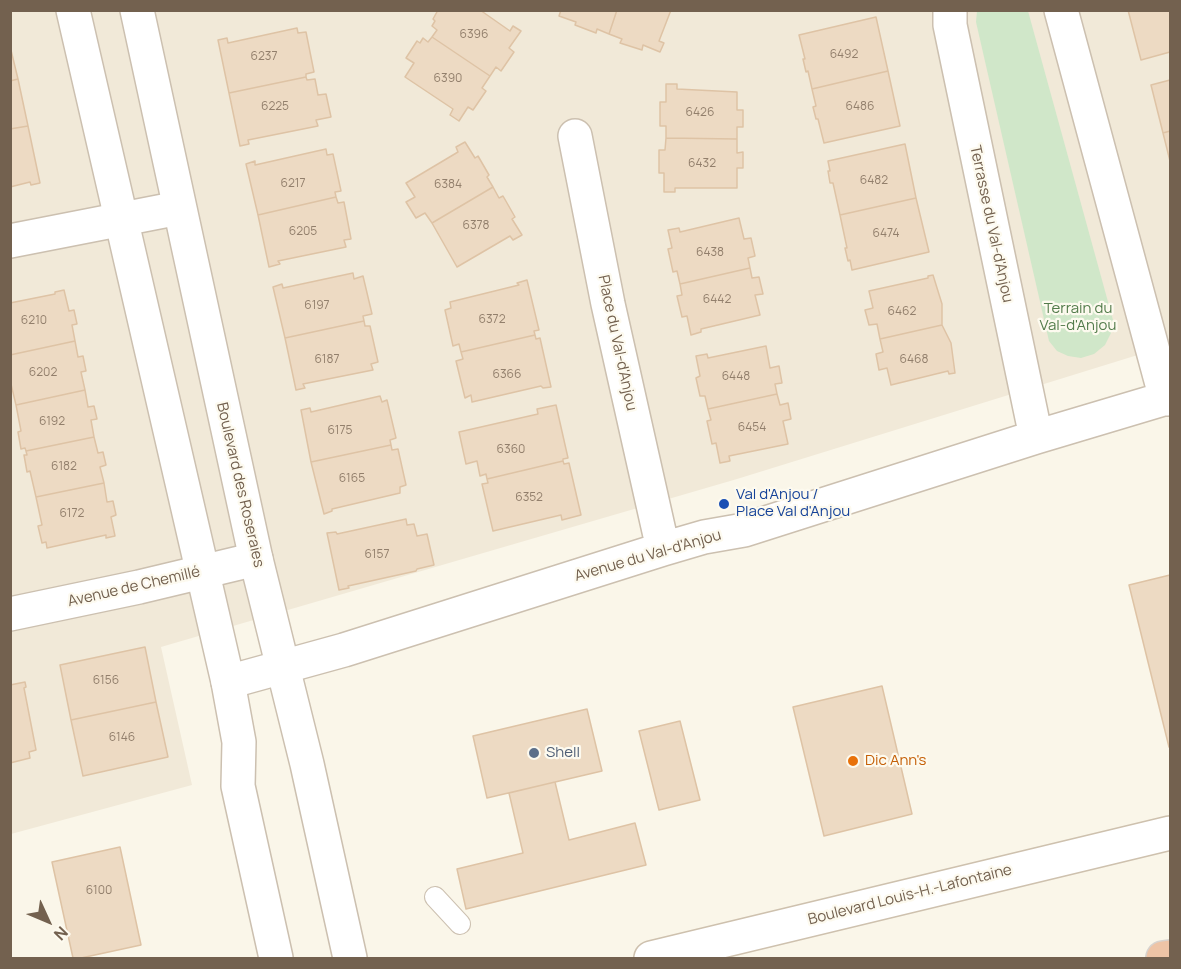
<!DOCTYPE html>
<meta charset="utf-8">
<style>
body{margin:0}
#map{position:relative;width:1181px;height:969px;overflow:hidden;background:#faf6e9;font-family:Manrope,sans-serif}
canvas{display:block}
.frame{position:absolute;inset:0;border:12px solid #73614f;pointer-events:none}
.north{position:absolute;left:18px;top:891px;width:60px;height:60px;-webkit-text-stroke:4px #fdfaef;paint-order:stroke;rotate:134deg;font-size:16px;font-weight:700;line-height:24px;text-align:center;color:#73614f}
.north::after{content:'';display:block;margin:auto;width:21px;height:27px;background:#73614f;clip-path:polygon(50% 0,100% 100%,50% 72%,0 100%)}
</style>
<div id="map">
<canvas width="1181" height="969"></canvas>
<div class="frame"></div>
<div class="north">N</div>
</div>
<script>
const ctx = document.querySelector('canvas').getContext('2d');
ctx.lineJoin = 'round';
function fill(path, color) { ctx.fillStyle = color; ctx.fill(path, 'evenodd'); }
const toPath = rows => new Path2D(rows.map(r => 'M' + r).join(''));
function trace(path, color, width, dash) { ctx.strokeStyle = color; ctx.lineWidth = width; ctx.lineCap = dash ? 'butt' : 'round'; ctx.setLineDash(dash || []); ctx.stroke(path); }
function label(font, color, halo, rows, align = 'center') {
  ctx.font = font + ' Manrope,sans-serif'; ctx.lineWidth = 4.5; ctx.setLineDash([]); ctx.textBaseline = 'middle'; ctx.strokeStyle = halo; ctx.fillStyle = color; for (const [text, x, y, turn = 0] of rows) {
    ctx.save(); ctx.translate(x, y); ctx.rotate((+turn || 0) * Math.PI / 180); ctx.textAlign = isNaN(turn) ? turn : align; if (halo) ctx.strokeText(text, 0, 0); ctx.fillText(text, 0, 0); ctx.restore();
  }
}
const residential = toPath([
 [11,11,1170,11,1170,345,737,479,161,647,192,785,11,834]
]);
const green = toPath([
 [977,11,1028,11,1113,320,1111,333,1105,345,1094,354,1081,358,1068,356,1057,351,1049,341,976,22]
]);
const building = toPath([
 [438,10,480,10,510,31,513,26,521,31,509,48,514,52,501,71,496,67,490,76,432,37,437,30,432,26,435,21,433,19,438,10],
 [561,10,617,10,609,34,597,29,596,33,575,25,576,22,559,16,561,10],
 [617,10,671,10,659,41,664,43,660,52,643,45,642,50,620,43,622,39,609,34,617,10],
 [1128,10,1170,10,1170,52,1141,60,1128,10],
 [876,17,888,71,812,89,808,71,806,72,803,59,805,59,799,35,876,17],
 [297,28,298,33,306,32,314,72,306,74,306,77,229,93,218,40,227,38,228,43,297,28],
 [432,37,490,76,482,88,486,91,473,110,468,107,459,121,450,115,453,109,405,77,414,63,406,58,417,41,420,43,423,38,428,42,432,37],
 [10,46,18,79,10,81,10,46],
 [888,71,900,126,824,143,818,119,816,119,813,107,816,106,812,89,888,71],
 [306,77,307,80,315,79,318,95,326,94,331,117,316,120,318,126,248,140,249,144,240,146,229,93,306,77],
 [18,79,28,126,10,129,10,81,18,79],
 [1170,80,1170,131,1163,133,1151,85,1170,80],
 [666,84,677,84,677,89,737,92,737,110,743,110,743,127,737,127,737,139,666,138,666,126,660,126,660,102,666,102,666,84],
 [28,126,40,183,31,185,30,182,10,187,10,129,28,126],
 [1170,131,1170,161,1163,133,1170,131],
 [666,138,737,139,737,153,743,152,743,168,737,168,737,188,675,188,675,192,664,192,664,173,659,173,659,150,665,150,666,138],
 [465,142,475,158,478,156,489,175,487,177,493,187,432,223,425,213,416,218,406,202,415,197,406,183,458,152,456,147,465,142],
 [905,144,916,198,840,215,833,183,830,183,828,171,830,171,828,161,905,144],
 [326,149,327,155,333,154,341,191,335,192,336,197,258,215,246,164,255,161,255,165,326,149],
 [493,187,499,198,503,196,515,217,512,219,522,235,513,240,510,236,457,267,432,223,493,187],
 [336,197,338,203,344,202,351,239,344,240,346,247,278,261,280,264,269,267,258,215,336,197],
 [916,198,929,252,852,270,850,260,848,261,845,248,847,248,840,215,916,198],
 [739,218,744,239,751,238,755,256,748,258,750,268,680,284,677,271,673,272,668,249,672,248,668,230,679,228,680,232,739,218],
 [750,268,752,278,759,277,763,294,755,295,760,315,701,329,701,332,691,335,687,316,682,317,677,296,682,295,680,284,750,268],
 [353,273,354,279,363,276,372,314,363,316,364,321,285,338,273,287,282,284,283,288,353,273],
 [933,275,942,304,942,325,880,339,877,324,869,325,865,310,873,308,869,291,928,278,928,276,933,275],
 [527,280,539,330,534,331,535,335,461,352,459,344,453,346,445,310,451,308,450,302,519,285,517,283,527,280],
 [64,290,69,311,74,310,77,324,72,325,75,341,10,355,10,303,55,294,55,292,64,290],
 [364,321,365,326,370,326,378,362,371,364,373,370,303,384,305,388,296,390,285,338,364,321],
 [942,325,951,343,955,373,949,374,948,371,891,385,887,368,879,370,876,354,883,352,880,339,942,325],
 [535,335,536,339,540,338,551,387,543,388,541,386,472,402,471,395,465,398,456,361,463,359,461,352,535,335],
 [75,341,78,357,83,356,86,371,81,372,85,390,16,405,10,380,10,355,75,341],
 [766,346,770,368,779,366,782,383,775,384,777,394,708,409,705,396,700,396,696,378,700,376,696,356,707,354,708,358,766,346],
 [85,390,88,407,94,406,97,419,91,420,94,437,26,451,25,448,21,449,18,432,21,431,16,405,85,390],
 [777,394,780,405,788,403,791,419,783,421,788,444,729,456,730,461,720,463,716,443,712,444,707,421,711,420,708,409,777,394],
 [380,396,382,402,387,400,396,438,390,440,391,445,311,462,301,410,310,408,311,412,380,396],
 [556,405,568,458,563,459,563,461,487,479,486,474,480,476,477,461,466,464,459,432,538,414,537,409,556,405],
 [94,437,98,453,103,452,106,465,100,467,104,483,36,497,30,471,27,472,24,455,27,455,26,451,94,437],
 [391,445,392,450,398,449,406,485,400,487,400,493,332,509,332,511,324,514,311,462,391,445],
 [563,461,564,464,569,463,581,515,562,520,561,515,493,531,482,484,488,483,487,479,563,461],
 [104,483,107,502,113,501,116,515,111,517,115,536,106,538,106,535,47,548,46,542,42,543,38,526,42,525,36,497,104,483],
 [406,519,407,525,414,524,417,536,427,534,434,565,417,569,416,571,348,586,349,588,339,590,327,533,336,532,337,534,406,519],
 [1170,575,1170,747,1169,747,1129,585,1170,575],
 [145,647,156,702,71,720,60,665,145,647],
 [25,682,26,687,24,688,36,750,29,752,30,758,10,763,10,685,25,682],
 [882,686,912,814,824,836,793,707,882,686],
 [156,702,168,757,83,776,71,720,156,702],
 [587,709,602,771,487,798,473,736,587,709],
 [680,721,700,800,659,810,639,731,680,721],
 [555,782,569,840,635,823,646,865,466,909,457,869,523,853,509,793,555,782],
 [120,847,141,945,81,958,73,958,52,862,120,847]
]);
const service = toPath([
 [435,897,460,924]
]);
const minor = toPath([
 [950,10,950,25,1036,437],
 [1061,10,1166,399],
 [575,136,608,304,663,549],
 [10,241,179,208],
 [10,614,139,587,256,559],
 [228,682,344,650,663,549,704,537,744,530,1036,437,1170,397]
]);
const tertiary = toPath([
 [73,10,228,682,239,742,238,786,276,958],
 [137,10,256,559,307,764,350,958]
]);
const secondary = toPath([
 [651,958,1170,833]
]);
const motorway = toPath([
 [1163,958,1170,957]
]);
const markers = [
 [724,504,6,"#1a4fb4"],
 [534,753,6,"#5c6f8a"],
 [853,761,6,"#e8710a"]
];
const numberNames = [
 ["6396",474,35],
 ["6492",844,55],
 ["6237",264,57],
 ["6390",448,79],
 ["6225",275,107],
 ["6486",860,107],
 ["6426",700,113],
 ["6432",702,164],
 ["6482",874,181],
 ["6217",293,184],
 ["6384",448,185],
 ["6378",476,226],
 ["6205",303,232],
 ["6474",886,234],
 ["6438",710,253],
 ["6442",717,300],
 ["6197",317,306],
 ["6462",902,312],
 ["6372",492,320],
 ["6210",34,321],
 ["6187",327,360],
 ["6468",914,360],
 ["6202",43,373],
 ["6366",507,375],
 ["6448",736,377],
 ["6192",52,422],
 ["6454",752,428],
 ["6175",340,431],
 ["6360",511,450],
 ["6182",64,467],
 ["6165",352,479],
 ["6352",529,498],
 ["6172",72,514],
 ["6157",377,555],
 ["6156",106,681],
 ["6146",122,738],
 ["6100",99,891]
];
const streetNames = [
 ["Terrasse du Val-d'Anjou",991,224,78],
 ["Place du Val-d'Anjou",617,343,78],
 ["Boulevard des Roseraies",240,485,77],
 ["Avenue du Val-d'Anjou",648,556,-16],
 ["Avenue de Chemillé",134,587,-13],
 ["Boulevard Louis-H.-Lafontaine",910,895,-14]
];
const parkNames = [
 ["Terrain du",1078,309],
 ["Val-d'Anjou",1078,326]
];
const transitNames = [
 ["Val d'Anjou /",736,495],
 ["Place Val d'Anjou",736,512]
];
const serviceNames = [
 ["Shell",546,753]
];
const foodNames = [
 ["Dic Ann's",865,761]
];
fill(residential, '#f1e9d8');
fill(green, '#d0e7c9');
fill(building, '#eddac3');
trace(building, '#dec3a5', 1.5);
trace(service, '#ccc0b0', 22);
trace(minor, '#ccc0b0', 36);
trace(tertiary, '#ccc0b0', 36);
trace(secondary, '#cec1ae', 36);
trace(motorway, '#d8d3ce', 36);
trace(service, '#fff', 20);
trace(minor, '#fff', 33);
trace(tertiary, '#fff', 33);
trace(secondary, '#fff', 33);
trace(motorway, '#eec4a6', 33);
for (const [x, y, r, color] of markers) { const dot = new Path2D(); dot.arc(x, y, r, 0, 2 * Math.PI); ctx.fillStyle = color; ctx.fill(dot); trace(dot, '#fdfaef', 2); }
label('12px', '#927f6c', null, numberNames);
label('15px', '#73614f', '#fdfaef', streetNames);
label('15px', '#537c4b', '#fdfaef', parkNames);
label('15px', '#164399', '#fdfaef', transitNames, 'left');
label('15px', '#4e5e75', '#fdfaef', serviceNames, 'left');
label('15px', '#c56008', '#fdfaef', foodNames, 'left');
</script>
